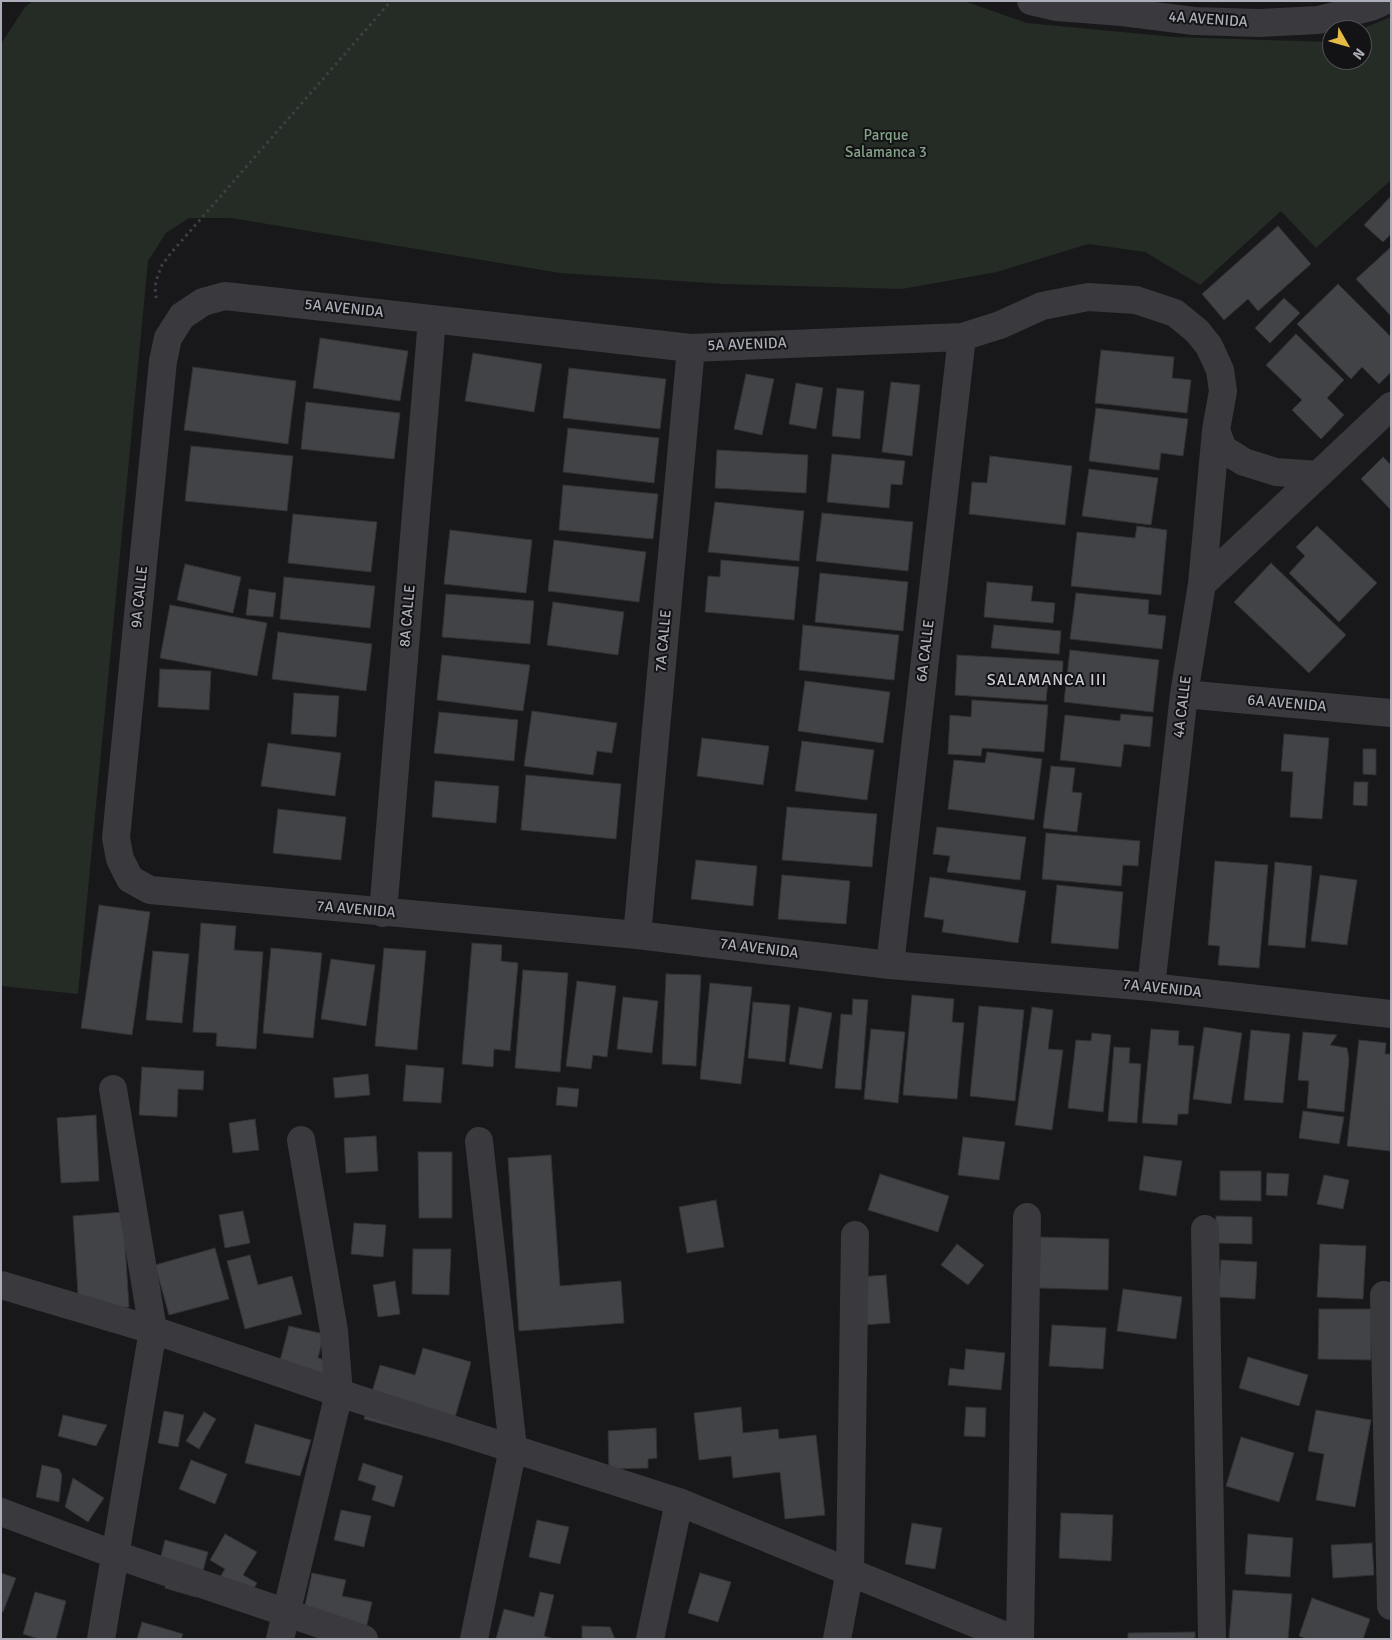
<!DOCTYPE html>
<style>
body{margin:0}
#map{position:relative;width:1392px;height:1640px;overflow:hidden;background:#18181a;font-family:Signika,sans-serif}
canvas{display:block}
.frame{position:absolute;inset:0;border:2px solid #abaeb8;pointer-events:none}
.north{position:absolute;left:1322px;top:20px;width:50px;height:50px;box-sizing:border-box;background:#131315;border:1px solid #505156;border-radius:50%;rotate:128deg;font-size:14px;font-weight:700;line-height:20px;text-align:center;color:#abaeb8}
.north::after{content:'';display:block;margin:auto;width:18px;height:22px;background:#e4bc45;clip-path:polygon(50% 0,100% 100%,50% 72%,0 100%)}
</style>
<div id="map">
<canvas width="1392" height="1640"></canvas>
<div class="frame"></div>
<div class="north">N</div>
</div>
<script>
const ctx = document.querySelector('canvas').getContext('2d');
ctx.lineJoin = 'round';
function fill(path, color) { ctx.fillStyle = color; ctx.fill(path, 'evenodd'); }
const toPath = rows => new Path2D(rows.map(r => 'M' + r).join(''));
function trace(path, color, width, dash) { ctx.strokeStyle = color; ctx.lineWidth = width; ctx.lineCap = dash ? 'butt' : 'round'; ctx.setLineDash(dash || []); ctx.stroke(path); }
function label(font, color, halo, rows, align = 'center') {
  ctx.font = font + ' Signika,sans-serif'; ctx.lineWidth = 4; ctx.setLineDash([]); ctx.textBaseline = 'middle'; ctx.strokeStyle = halo; ctx.fillStyle = color; for (const [text, x, y, turn = 0] of rows) {
    ctx.save(); ctx.translate(x, y); ctx.rotate((+turn || 0) * Math.PI / 180); ctx.textAlign = isNaN(turn) ? turn : align; if (halo) ctx.strokeText(text, 0, 0); ctx.fillText(text, 0, 0); ctx.restore();
  }
}
const green = toPath([
 [33,1,964,1,1027,23,1175,37,1328,42,1332,41,1332,60,1362,60,1362,30,1359,30,1391,17,1391,180,1316,248,1281,211,1200,285,1145,252,1088,244,997,272,902,289,724,284,560,273,231,218,189,218,166,233,148,261,78,994,1,986,1,44,25,7]
]);
const building = toPath([
 [1391,196,1391,234,1383,242,1364,225,1391,196],
 [1278,226,1311,264,1258,311,1248,299,1224,320,1202,294,1278,226],
 [1391,247,1391,316,1356,279,1391,247],
 [1338,284,1391,337,1391,372,1379,384,1362,367,1351,379,1297,324,1338,284],
 [1284,298,1300,313,1270,343,1255,328,1284,298],
 [1296,334,1344,380,1327,398,1344,415,1321,439,1292,410,1302,400,1266,365,1296,334],
 [320,338,408,351,400,401,313,388,320,338],
 [1101,350,1174,357,1172,378,1191,380,1187,413,1095,403,1101,350],
 [473,353,542,364,534,412,465,401,473,353],
 [193,367,296,381,288,444,184,430,193,367],
 [569,368,666,379,660,429,563,418,569,368],
 [746,374,774,379,762,435,734,429,746,374],
 [891,382,920,385,912,456,882,452,891,382],
 [796,383,823,388,816,429,789,424,796,383],
 [837,388,864,391,860,439,832,436,837,388],
 [306,402,400,413,394,459,301,449,306,402],
 [1096,408,1188,419,1183,456,1161,453,1159,470,1089,461,1096,408],
 [568,428,659,438,654,483,563,472,568,428],
 [191,446,293,456,287,511,185,501,191,446],
 [717,450,808,455,806,493,715,488,717,450],
 [832,454,905,461,902,485,891,484,889,508,827,502,832,454],
 [990,456,1072,466,1065,525,969,514,972,482,987,483,990,456],
 [1383,457,1391,465,1391,510,1361,479,1383,457],
 [1089,469,1158,478,1151,525,1082,516,1089,469],
 [563,485,658,494,653,539,559,530,563,485],
 [715,502,804,511,799,561,708,552,715,502],
 [822,513,913,522,908,571,816,561,822,513],
 [293,514,377,522,371,572,288,563,293,514],
 [1137,526,1167,530,1161,595,1071,586,1077,532,1135,538,1137,526],
 [1317,526,1377,583,1339,622,1289,573,1305,556,1296,547,1317,526],
 [450,530,532,540,526,593,444,584,450,530],
 [554,540,646,552,639,602,548,591,554,540],
 [721,560,799,567,794,620,705,612,708,576,720,577,721,560],
 [1271,563,1346,635,1309,673,1234,602,1271,563],
 [185,564,241,577,233,613,177,600,185,564],
 [820,573,908,582,903,631,815,622,820,573],
 [284,577,375,586,370,628,280,619,284,577],
 [987,582,1033,586,1031,601,1055,603,1053,623,984,617,987,582],
 [249,589,276,593,273,617,246,615,249,589],
 [1076,593,1149,600,1148,614,1166,616,1162,649,1070,639,1076,593],
 [446,594,534,601,530,644,442,637,446,594],
 [553,602,624,612,618,655,547,645,553,602],
 [170,605,267,623,257,676,160,658,170,605],
 [803,625,899,635,894,680,799,670,803,625],
 [994,625,1061,631,1059,654,991,648,994,625],
 [278,632,372,644,366,691,272,679,278,632],
 [1070,650,1159,660,1153,712,1064,702,1070,650],
 [442,655,530,665,523,711,437,700,442,655],
 [957,655,1063,661,1062,682,1048,681,1046,701,955,695,957,655],
 [160,669,211,671,209,710,158,707,160,669],
 [805,681,890,692,883,743,798,731,805,681],
 [294,693,339,696,336,737,291,734,294,693],
 [972,700,1048,705,1044,752,982,748,981,756,948,754,950,715,971,717,972,700],
 [532,711,617,723,612,753,597,751,593,775,524,766,532,711],
 [439,712,518,720,514,761,434,753,439,712],
 [1121,714,1153,717,1150,747,1124,744,1121,767,1060,760,1065,715,1120,721,1121,714],
 [1284,734,1329,738,1322,819,1290,817,1293,772,1281,771,1284,734],
 [702,738,769,746,763,785,697,776,702,738],
 [802,741,874,750,867,800,795,791,802,741],
 [268,743,341,753,335,796,261,786,268,743],
 [1363,749,1376,749,1376,775,1363,774,1363,749],
 [987,752,1042,759,1034,820,948,809,954,760,985,763,987,752],
 [1051,766,1075,768,1072,792,1082,793,1077,832,1043,828,1051,766],
 [526,775,621,784,616,839,521,830,526,775],
 [435,781,499,786,496,823,432,817,435,781],
 [1354,782,1368,782,1367,806,1353,805,1354,782],
 [787,807,877,814,872,867,782,860,787,807],
 [278,809,346,817,341,860,273,853,278,809],
 [937,827,1026,837,1020,880,947,872,950,856,933,854,937,827],
 [1046,833,1140,841,1138,866,1123,865,1121,886,1042,879,1046,833],
 [696,860,757,866,753,906,691,899,696,860],
 [1215,861,1268,865,1259,968,1218,965,1220,946,1208,945,1215,861],
 [1275,862,1312,866,1305,948,1268,945,1275,862],
 [782,875,850,881,846,924,778,919,782,875],
 [1320,875,1357,880,1347,945,1311,941,1320,875],
 [930,877,1026,891,1018,943,942,932,944,920,924,917,930,877],
 [1057,885,1123,892,1118,949,1051,943,1057,885],
 [99,905,150,912,132,1035,81,1028,99,905],
 [201,923,236,926,234,950,263,952,256,1049,216,1046,217,1033,193,1032,201,923],
 [472,943,502,945,501,961,518,963,510,1051,494,1049,493,1067,462,1064,472,943],
 [271,948,322,953,313,1038,263,1033,271,948],
 [384,948,426,951,417,1050,375,1046,384,948],
 [153,951,189,954,182,1023,146,1020,153,951],
 [331,959,375,965,366,1026,321,1019,331,959],
 [523,970,568,973,560,1072,515,1068,523,970],
 [666,974,701,975,696,1066,662,1064,666,974],
 [577,981,616,986,607,1057,593,1055,591,1069,566,1066,577,981],
 [710,983,752,987,741,1084,700,1079,710,983],
 [912,995,954,999,952,1022,964,1023,957,1099,903,1095,912,995],
 [623,997,658,1001,652,1053,617,1049,623,997],
 [853,999,868,1000,861,1090,835,1088,841,1014,852,1015,853,999],
 [753,1002,790,1005,785,1062,748,1058,753,1002],
 [979,1006,1024,1010,1015,1101,970,1096,979,1006],
 [799,1007,832,1013,822,1069,789,1064,799,1007],
 [1032,1007,1053,1010,1048,1049,1063,1050,1052,1130,1015,1125,1032,1007],
 [1204,1027,1242,1033,1231,1104,1193,1099,1204,1027],
 [871,1029,905,1032,898,1103,864,1099,871,1029],
 [1151,1029,1179,1031,1178,1045,1194,1046,1188,1114,1178,1114,1177,1125,1142,1123,1151,1029],
 [1251,1030,1290,1034,1283,1103,1244,1100,1251,1030],
 [1303,1032,1337,1035,1330,1045,1347,1048,1349,1059,1344,1112,1307,1108,1309,1081,1298,1080,1303,1032],
 [1092,1033,1111,1035,1103,1112,1068,1108,1076,1040,1091,1041,1092,1033],
 [1359,1040,1386,1043,1385,1054,1391,1054,1390,1151,1347,1146,1359,1040],
 [1114,1047,1130,1048,1129,1063,1141,1064,1137,1123,1108,1121,1114,1047],
 [406,1065,444,1068,441,1103,403,1101,406,1065],
 [142,1067,204,1071,203,1090,178,1089,177,1117,139,1115,142,1067],
 [368,1074,370,1095,335,1098,333,1078,368,1074],
 [558,1087,579,1089,577,1107,556,1105,558,1087],
 [1303,1111,1344,1117,1339,1144,1299,1138,1303,1111],
 [96,1115,99,1181,61,1183,57,1118,96,1115],
 [255,1119,259,1150,233,1153,229,1123,255,1119],
 [376,1136,378,1171,346,1173,344,1138,376,1136],
 [963,1137,1005,1142,999,1180,958,1175,963,1137],
 [418,1152,452,1152,452,1218,419,1218,418,1152],
 [551,1155,560,1286,621,1281,624,1323,519,1331,508,1158,551,1155],
 [1144,1156,1182,1161,1176,1196,1139,1190,1144,1156],
 [1220,1171,1261,1171,1261,1201,1220,1200,1220,1171],
 [1267,1173,1289,1174,1287,1196,1266,1195,1267,1173],
 [880,1174,949,1196,938,1232,868,1210,880,1174],
 [1324,1175,1349,1180,1343,1209,1317,1204,1324,1175],
 [716,1200,724,1247,687,1253,679,1207,716,1200],
 [243,1211,250,1243,225,1248,219,1215,243,1211],
 [123,1212,129,1307,79,1310,73,1216,123,1212],
 [1216,1216,1252,1217,1252,1244,1215,1243,1216,1216],
 [354,1223,386,1225,383,1257,351,1254,354,1223],
 [1040,1237,1109,1239,1108,1290,1039,1288,1040,1237],
 [957,1244,984,1265,968,1285,941,1265,957,1244],
 [1320,1244,1366,1246,1363,1299,1317,1297,1320,1244],
 [215,1248,229,1299,169,1315,155,1265,215,1248],
 [413,1249,451,1249,449,1295,412,1294,413,1249],
 [250,1255,258,1285,292,1276,302,1314,245,1329,227,1261,250,1255],
 [1221,1260,1257,1262,1255,1299,1218,1297,1221,1260],
 [886,1275,890,1323,863,1325,859,1277,886,1275],
 [395,1281,400,1314,378,1317,373,1285,395,1281],
 [1123,1289,1182,1297,1176,1339,1117,1331,1123,1289],
 [1319,1309,1371,1309,1371,1360,1318,1359,1319,1309],
 [1052,1325,1106,1328,1103,1369,1049,1366,1052,1325],
 [289,1326,324,1334,318,1358,343,1364,336,1391,276,1376,289,1326],
 [423,1348,471,1362,448,1442,364,1419,380,1365,415,1375,423,1348],
 [966,1349,1005,1353,1001,1390,948,1385,950,1368,964,1370,966,1349],
 [1248,1357,1308,1375,1299,1406,1239,1388,1248,1357],
 [741,1407,743,1433,778,1429,779,1439,816,1435,825,1515,785,1519,780,1472,733,1478,731,1456,699,1460,694,1413,741,1407],
 [966,1407,986,1408,985,1437,964,1436,966,1407],
 [1316,1410,1371,1420,1355,1507,1316,1500,1324,1454,1308,1451,1316,1410],
 [164,1411,184,1415,178,1447,158,1443,164,1411],
 [204,1412,216,1419,199,1449,186,1441,204,1412],
 [63,1415,107,1425,96,1446,58,1436,63,1415],
 [255,1424,311,1440,300,1476,245,1463,255,1424],
 [656,1428,657,1458,648,1459,648,1468,609,1469,608,1431,656,1428],
 [1241,1437,1294,1453,1279,1502,1226,1486,1241,1437],
 [191,1460,227,1474,215,1504,179,1489,191,1460],
 [363,1463,403,1476,394,1507,372,1500,376,1486,358,1480,363,1463],
 [42,1465,59,1469,62,1475,59,1502,36,1497,42,1465],
 [73,1478,104,1498,88,1522,65,1507,73,1478],
 [341,1510,371,1516,364,1547,334,1540,341,1510],
 [1061,1513,1113,1515,1111,1561,1059,1558,1061,1513],
 [537,1520,569,1527,560,1564,529,1557,537,1520],
 [912,1523,942,1528,935,1569,905,1564,912,1523],
 [225,1534,257,1552,243,1575,257,1583,241,1610,216,1584,225,1569,210,1560,225,1534],
 [1248,1534,1293,1538,1290,1577,1245,1574,1248,1534],
 [165,1540,208,1552,196,1597,165,1588,169,1575,157,1572,165,1540],
 [1372,1543,1374,1575,1333,1578,1331,1545,1372,1543],
 [1,1573,16,1578,3,1612,1,1611,1,1573],
 [312,1573,346,1580,342,1596,372,1602,365,1633,302,1619,312,1573],
 [700,1573,731,1582,718,1622,688,1613,700,1573],
 [1233,1590,1292,1594,1288,1639,1229,1639,1233,1590],
 [35,1592,66,1601,56,1639,39,1639,23,1634,35,1592],
 [540,1592,554,1595,544,1636,555,1639,496,1639,504,1609,534,1617,540,1592],
 [1312,1598,1370,1619,1363,1639,1307,1639,1299,1636,1312,1598],
 [142,1622,183,1634,181,1639,137,1639,142,1622],
 [582,1626,610,1627,615,1639,582,1639,582,1626],
 [1195,1632,1195,1639,1128,1639,1128,1633,1195,1632]
]);
const path = toPath([
 [156,298,155,286,158,275,162,265,171,253,391,1]
]);
const street = toPath([
 [1031,1,1057,7,1122,12,1194,21,1259,23,1318,20,1371,7,1384,1],
 [1216,430,1223,449,1244,462,1276,472,1318,475,1391,406],
 [1202,584,1216,430,1223,391,1220,370,1209,346,1197,331,1175,313,1136,300,1088,297,1042,306,1000,325,962,337,691,348,225,296,203,302,182,316,168,338,163,361,116,838,120,859,130,879,150,890,637,935,890,965,1151,987,1391,1014],
 [1184,694,1391,713],
 [383,913,432,319],
 [637,935,691,348],
 [890,965,962,337],
 [1151,987,1184,694,1202,584,1318,475],
 [1205,1229,1212,1639],
 [1,1285,153,1330,339,1393,679,1502,1013,1639],
 [1384,1295,1391,1606],
 [1,1512,116,1555,364,1639],
 [101,1639,153,1330,113,1089],
 [280,1639,339,1393,334,1331,301,1140],
 [474,1639,513,1448,479,1141],
 [650,1639,679,1502],
 [837,1639,850,1571,855,1235],
 [1020,1639,1027,1217]
]);
const streetNames = [
 ["4A AVENIDA",1208,20,4],
 ["5A AVENIDA",344,309,6],
 ["5A AVENIDA",747,345,-2],
 ["9A CALLE",140,597,-84],
 ["8A CALLE",408,616,-85],
 ["7A CALLE",664,641,-85],
 ["6A CALLE",926,651,-83],
 ["6A AVENIDA",1287,704,5],
 ["4A CALLE",1183,707,-83],
 ["7A AVENIDA",356,910,5],
 ["7A AVENIDA",759,949,7],
 ["7A AVENIDA",1162,989,6]
];
const parkNames = [
 ["Parque",886,136],
 ["Salamanca 3",886,153]
];
const neighbourhoodNames = [
 ["SALAMANCA III",1047,681]
];
fill(green, '#242c25');
fill(building, '#424346');
trace(building, '#323235', 1);
trace(path, '#3f4045', 3, [2.5, 4]);
trace(street, '#39393e', 28);
label('15px', '#abaeb8', '#131315', streetNames);
label('15px', '#84a288', '#131315', parkNames);
ctx.letterSpacing = '1px';
label('16px', '#cccdd5', '#131315', neighbourhoodNames);
ctx.letterSpacing = '0px';
</script>
